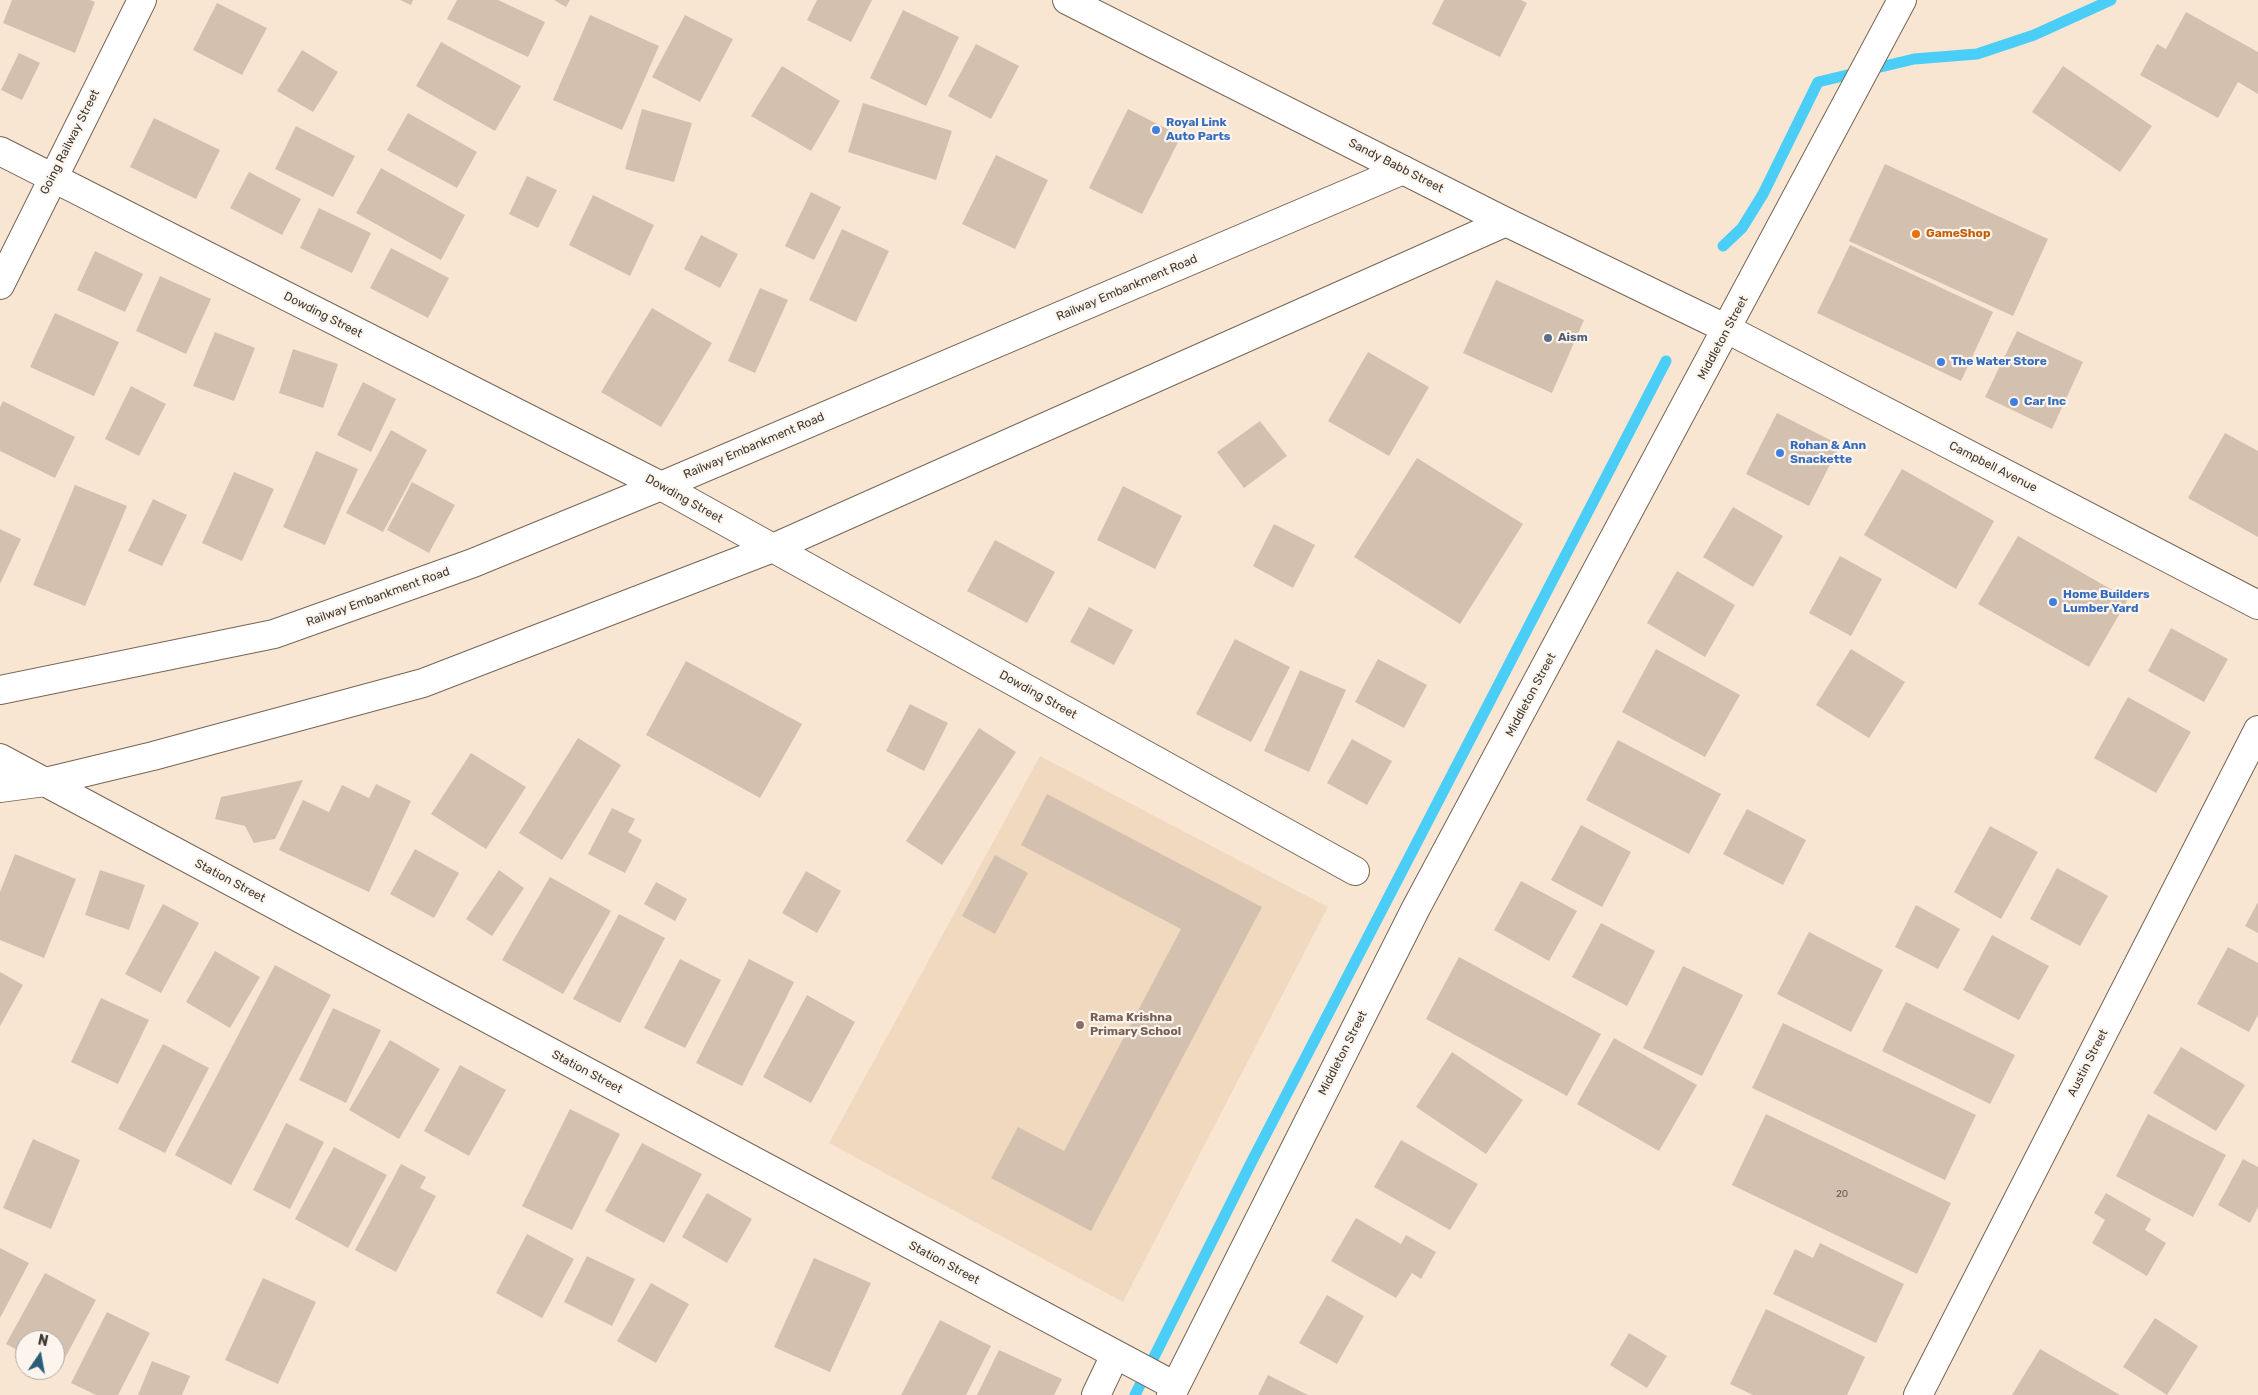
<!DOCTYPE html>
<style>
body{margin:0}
#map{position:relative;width:2258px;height:1395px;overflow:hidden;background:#f8e6d3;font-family:Rubik,sans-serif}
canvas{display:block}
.north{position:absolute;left:15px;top:1330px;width:50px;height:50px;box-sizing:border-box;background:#fcf5ed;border:1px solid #b1aaa2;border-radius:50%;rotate:12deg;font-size:14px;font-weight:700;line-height:20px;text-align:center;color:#403931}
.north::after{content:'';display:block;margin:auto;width:18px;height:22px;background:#2a5d7a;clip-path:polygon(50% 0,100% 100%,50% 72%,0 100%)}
</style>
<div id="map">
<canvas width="2258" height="1395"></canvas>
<div class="north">N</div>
</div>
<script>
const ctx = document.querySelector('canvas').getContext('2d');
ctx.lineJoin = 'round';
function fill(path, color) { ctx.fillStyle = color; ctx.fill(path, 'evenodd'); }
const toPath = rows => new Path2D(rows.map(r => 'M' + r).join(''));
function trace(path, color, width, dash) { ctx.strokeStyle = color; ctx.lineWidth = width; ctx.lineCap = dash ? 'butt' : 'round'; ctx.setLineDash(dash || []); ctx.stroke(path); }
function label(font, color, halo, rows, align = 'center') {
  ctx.font = font + ' Rubik,sans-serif'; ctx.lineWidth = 4.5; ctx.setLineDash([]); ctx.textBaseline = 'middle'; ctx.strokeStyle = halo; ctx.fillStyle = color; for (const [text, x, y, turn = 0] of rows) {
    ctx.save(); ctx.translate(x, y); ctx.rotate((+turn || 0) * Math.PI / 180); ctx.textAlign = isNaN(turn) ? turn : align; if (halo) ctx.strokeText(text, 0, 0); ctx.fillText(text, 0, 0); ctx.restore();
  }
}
const built = toPath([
 [1040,756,1328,907,1123,1302,829,1143]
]);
const stream = toPath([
 [1723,246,1742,228,1763,194,1818,82,1914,59,1977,54,2034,35,2111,0],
 [1135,1395,1252,1161,1666,361]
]);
const building = toPath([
 [12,0,90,0,95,2,75,53,3,23],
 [400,0,413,0,411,5],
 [457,0,498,0,545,22,528,57,447,19],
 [554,0,570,0,566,7],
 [817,0,872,0,851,42,807,20],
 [1444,0,1521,0,1527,3,1500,57,1432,24],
 [217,3,267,28,242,75,193,50],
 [903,10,959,37,926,106,870,78],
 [2186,12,2258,52,2258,94,2238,82,2218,118,2140,75,2157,44,2166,49],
 [590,15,659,46,622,130,553,100],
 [685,15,733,39,700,102,652,77],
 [441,42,521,86,495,131,416,86],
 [976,44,1019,66,991,119,948,96],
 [302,50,338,72,313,112,277,91],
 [19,53,40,63,22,100,1,90],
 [782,66,840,101,811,151,751,116],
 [2063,66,2152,126,2120,172,2032,112],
 [863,103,952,131,936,180,848,152],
 [642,109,692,123,674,182,625,169],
 [1128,109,1181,136,1142,214,1089,188],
 [408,113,477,152,457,188,387,150],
 [154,118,220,150,196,199,130,167],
 [296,126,355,156,333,197,275,169],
 [996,155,1048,180,1015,249,962,224],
 [1885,164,2048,239,2013,316,1849,241],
 [381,168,465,215,441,260,356,213],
 [249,172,301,199,282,235,230,208],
 [527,176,557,190,538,228,509,214],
 [811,192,841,207,814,260,785,246],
 [593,195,654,225,630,276,569,245],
 [319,208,371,233,352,273,300,248],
 [842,229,889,251,856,322,809,300],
 [701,235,738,254,720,288,684,269],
 [1850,245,1993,312,1961,381,1817,313],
 [391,248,449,278,428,318,370,288],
 [95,251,143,274,125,312,77,290],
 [160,276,211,299,186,354,136,331],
 [1496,280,1584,320,1552,393,1463,353],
 [760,288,788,300,755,373,728,361],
 [652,308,712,343,661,427,601,392],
 [55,313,119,342,94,396,30,367],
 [2017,331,2083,362,2052,429,1985,397],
 [215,332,255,348,234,401,193,386],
 [293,349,338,364,323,408,279,393],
 [1368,352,1429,387,1389,456,1328,421],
 [363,382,396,399,371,452,337,435],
 [131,386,166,404,139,456,105,439],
 [3,401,75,437,55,478,0,451,0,407],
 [1777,413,1840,445,1809,506,1746,474],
 [1260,421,1287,456,1244,488,1217,452],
 [391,430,427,450,383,532,346,513],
 [2225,433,2258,451,2258,537,2188,498],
 [316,451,358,469,325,545,283,527],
 [1417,458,1523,524,1460,624,1354,557],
 [1902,469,1994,521,1956,589,1864,535],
 [234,472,274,489,242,561,202,543],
 [412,482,455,505,429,553,387,530],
 [75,485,127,506,85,606,33,585],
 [1123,486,1182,516,1155,569,1097,540],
 [153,499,187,515,162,566,128,551],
 [1733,507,1783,536,1753,587,1703,557],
 [1274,524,1315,545,1293,588,1253,566],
 [0,529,21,539,0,584],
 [2018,536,2128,599,2089,667,1978,604],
 [995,540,1055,572,1027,623,967,591],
 [1840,556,1882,579,1851,636,1809,613],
 [1677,571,1735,605,1705,657,1647,623],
 [1089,607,1133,630,1114,665,1070,642],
 [2171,628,2228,659,2204,702,2148,671],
 [1235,639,1290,667,1251,742,1196,714],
 [1656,649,1740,695,1705,757,1622,712],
 [1851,649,1905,682,1869,738,1816,705],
 [1378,659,1427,685,1404,728,1355,702],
 [686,661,802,724,760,798,646,735],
 [1300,670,1346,690,1309,772,1264,751],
 [2128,697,2191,732,2156,793,2094,758],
 [910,704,948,723,924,771,886,751],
 [979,728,1016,752,942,865,906,841],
 [578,738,621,765,562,860,519,833],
 [1352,739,1392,761,1367,805,1327,783],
 [1618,740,1721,794,1689,854,1586,800],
 [471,753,526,787,486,849,431,814],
 [303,780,275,839,254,843,245,826,215,819,221,797],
 [376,784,411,801,369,892,279,850,303,800,329,812,342,785,369,798],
 [1047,794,1262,907,1091,1231,991,1178,1018,1127,1064,1151,1181,929,1021,845],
 [612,808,635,819,628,832,642,840,625,873,588,854],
 [1747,809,1806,840,1783,885,1723,854],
 [1581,825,1631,852,1602,907,1551,880],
 [1990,826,2038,852,2001,919,1954,892],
 [415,849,459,873,434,918,390,894],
 [15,854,76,879,44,958,0,940,0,892],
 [995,855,1028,873,995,934,962,916],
 [2057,868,2108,896,2080,946,2030,919],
 [100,870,145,885,129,930,85,915],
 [499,870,524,888,492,936,466,919],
 [806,871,841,891,817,933,782,913],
 [550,877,611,911,563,994,502,960],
 [1521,881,1577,911,1549,961,1494,930],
 [656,882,687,899,675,921,644,904],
 [2258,902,2258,933,2245,926],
 [163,904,199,923,161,993,125,974],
 [1916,905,1960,929,1938,969,1895,947],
 [619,914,665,938,620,1023,573,999],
 [1601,923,1655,951,1627,1006,1572,977],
 [1809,932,1883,970,1851,1032,1777,994],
 [1992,935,2049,966,2019,1020,1963,990],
 [2228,947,2258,963,2258,1015,2249,1032,2197,1004],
 [215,951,260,977,230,1028,186,1002],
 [1459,957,1601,1034,1567,1096,1426,1019],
 [680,959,721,980,685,1048,644,1028],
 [749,959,794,982,742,1086,696,1063],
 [275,965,331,995,231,1185,175,1155],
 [1683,966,1743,995,1702,1076,1643,1048],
 [0,972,23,985,0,1026],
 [807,995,855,1022,811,1103,763,1077],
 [101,998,149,1020,118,1084,71,1062],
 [1906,1002,2015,1055,1990,1104,1882,1051],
 [333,1008,381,1030,346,1103,299,1080],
 [1783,1023,1976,1115,1945,1180,1752,1088],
 [1614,1038,1697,1085,1659,1151,1577,1104],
 [390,1040,440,1069,399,1139,349,1110],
 [163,1044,209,1068,165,1153,118,1129],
 [2181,1047,2245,1085,2216,1131,2153,1093],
 [1452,1052,1523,1100,1486,1154,1416,1107],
 [460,1065,506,1090,469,1156,424,1131],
 [570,1109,620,1134,572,1230,522,1206],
 [1766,1114,1951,1203,1917,1274,1732,1185],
 [2148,1114,2226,1155,2193,1217,2116,1176],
 [286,1123,324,1142,290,1209,253,1190],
 [33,1139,80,1160,51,1229,3,1208],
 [1401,1140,1478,1184,1450,1230,1374,1187],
 [642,1143,702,1174,664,1243,605,1211],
 [334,1147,387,1175,348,1248,295,1219],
 [2243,1159,2258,1167,2258,1207,2250,1223,2218,1205],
 [401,1164,426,1177,420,1188,436,1196,396,1272,355,1250],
 [707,1193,752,1219,727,1263,682,1237],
 [2106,1193,2151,1219,2145,1230,2166,1243,2147,1276,2092,1243,2105,1220,2094,1213],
 [1356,1218,1401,1244,1406,1235,1436,1252,1421,1279,1412,1273,1396,1298,1331,1261],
 [527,1234,574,1259,542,1318,496,1293],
 [1820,1243,1904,1284,1876,1343,1773,1294,1795,1249,1813,1258],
 [0,1248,29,1263,0,1318],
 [587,1256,635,1279,612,1326,564,1302],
 [814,1258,871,1283,830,1372,774,1347],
 [45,1273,96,1300,58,1371,55,1370,55,1340,25,1340,25,1354,6,1344],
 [263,1278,316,1302,278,1384,225,1360],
 [651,1283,689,1304,656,1363,617,1341],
 [1327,1295,1364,1316,1337,1364,1299,1343],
 [1766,1309,1865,1357,1847,1395,1753,1395,1730,1384],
 [107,1312,150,1333,118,1395,96,1395,71,1383],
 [2155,1318,2198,1346,2167,1395,2123,1367],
 [940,1320,991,1346,966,1395,901,1395],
 [1629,1333,1667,1356,1647,1388,1610,1365],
 [2040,1349,2120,1395,2012,1395],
 [999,1350,1062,1379,1054,1395,977,1395],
 [152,1361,190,1376,182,1395,138,1395],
 [1268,1375,1308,1395,1258,1395]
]);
const minor = toPath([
 [0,151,661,486,1355,871],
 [0,285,142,0],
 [0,690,274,634,473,563,661,486,1403,170],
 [0,758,1175,1386],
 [0,788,45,782,153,756,423,683,773,548,1506,222],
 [1096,1395,1115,1355],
 [1918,1395,2258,730]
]);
const tertiary = toPath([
 [1067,0,1506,222,1727,329,2258,605],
 [1171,1395,1416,908,1902,0]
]);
const markers = [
 [1156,130,5,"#3f7fe0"],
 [1916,234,5,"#e8710a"],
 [1548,338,5,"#5c6f8a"],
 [1941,362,5,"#3f7fe0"],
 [2014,402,5,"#3f7fe0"],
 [1780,453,5,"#3f7fe0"],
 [2053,602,5,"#3f7fe0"],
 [1080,1025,5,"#8d6e63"]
];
const numberNames = [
 ["20",1842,1194]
];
const shopNames = [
 ["Royal Link",1166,123],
 ["Auto Parts",1166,137],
 ["The Water Store",1951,362],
 ["Car Inc",2024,402],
 ["Rohan & Ann",1790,446],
 ["Snackette",1790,460],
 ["Home Builders",2063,595],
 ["Lumber Yard",2063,609]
];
const streetNames = [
 ["Going Railway Street",70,142,-63],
 ["Sandy Babb Street",1396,166,27],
 ["Railway Embankment Road",1127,288,-23],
 ["Dowding Street",323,315,27],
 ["Middleton Street",1723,338,-62],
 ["Railway Embankment Road",754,446,-23],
 ["Campbell Avenue",1993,467,27],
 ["Dowding Street",684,499,29],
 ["Railway Embankment Road",378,597,-20],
 ["Dowding Street",1038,695,29],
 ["Middleton Street",1531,695,-62],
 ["Station Street",230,881,28],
 ["Middleton Street",1343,1053,-63],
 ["Austin Street",2088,1063,-63],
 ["Station Street",587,1072,28],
 ["Station Street",944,1263,28]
];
const foodNames = [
 ["GameShop",1926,234]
];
const serviceNames = [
 ["Aism",1558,338]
];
const educationNames = [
 ["Rama Krishna",1090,1018],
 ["Primary School",1090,1032]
];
fill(built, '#f1d9c0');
trace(stream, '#4acef7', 11);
fill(building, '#d4c0af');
trace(minor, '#756554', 30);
trace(tertiary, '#756554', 30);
trace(minor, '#fff', 28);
trace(tertiary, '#fff', 28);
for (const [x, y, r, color] of markers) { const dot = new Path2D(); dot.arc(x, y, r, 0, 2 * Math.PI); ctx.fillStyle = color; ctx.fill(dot); trace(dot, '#fcf5ed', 2); }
label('10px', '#655b50', null, numberNames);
label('bold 12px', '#366cbe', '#fcf5ed', shopNames, 'left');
label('12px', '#403931', '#fcf5ed', streetNames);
label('bold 12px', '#c56008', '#fcf5ed', foodNames, 'left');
label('bold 12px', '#4e5e75', '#fcf5ed', serviceNames, 'left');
label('bold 12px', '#785e54', '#fcf5ed', educationNames, 'left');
</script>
